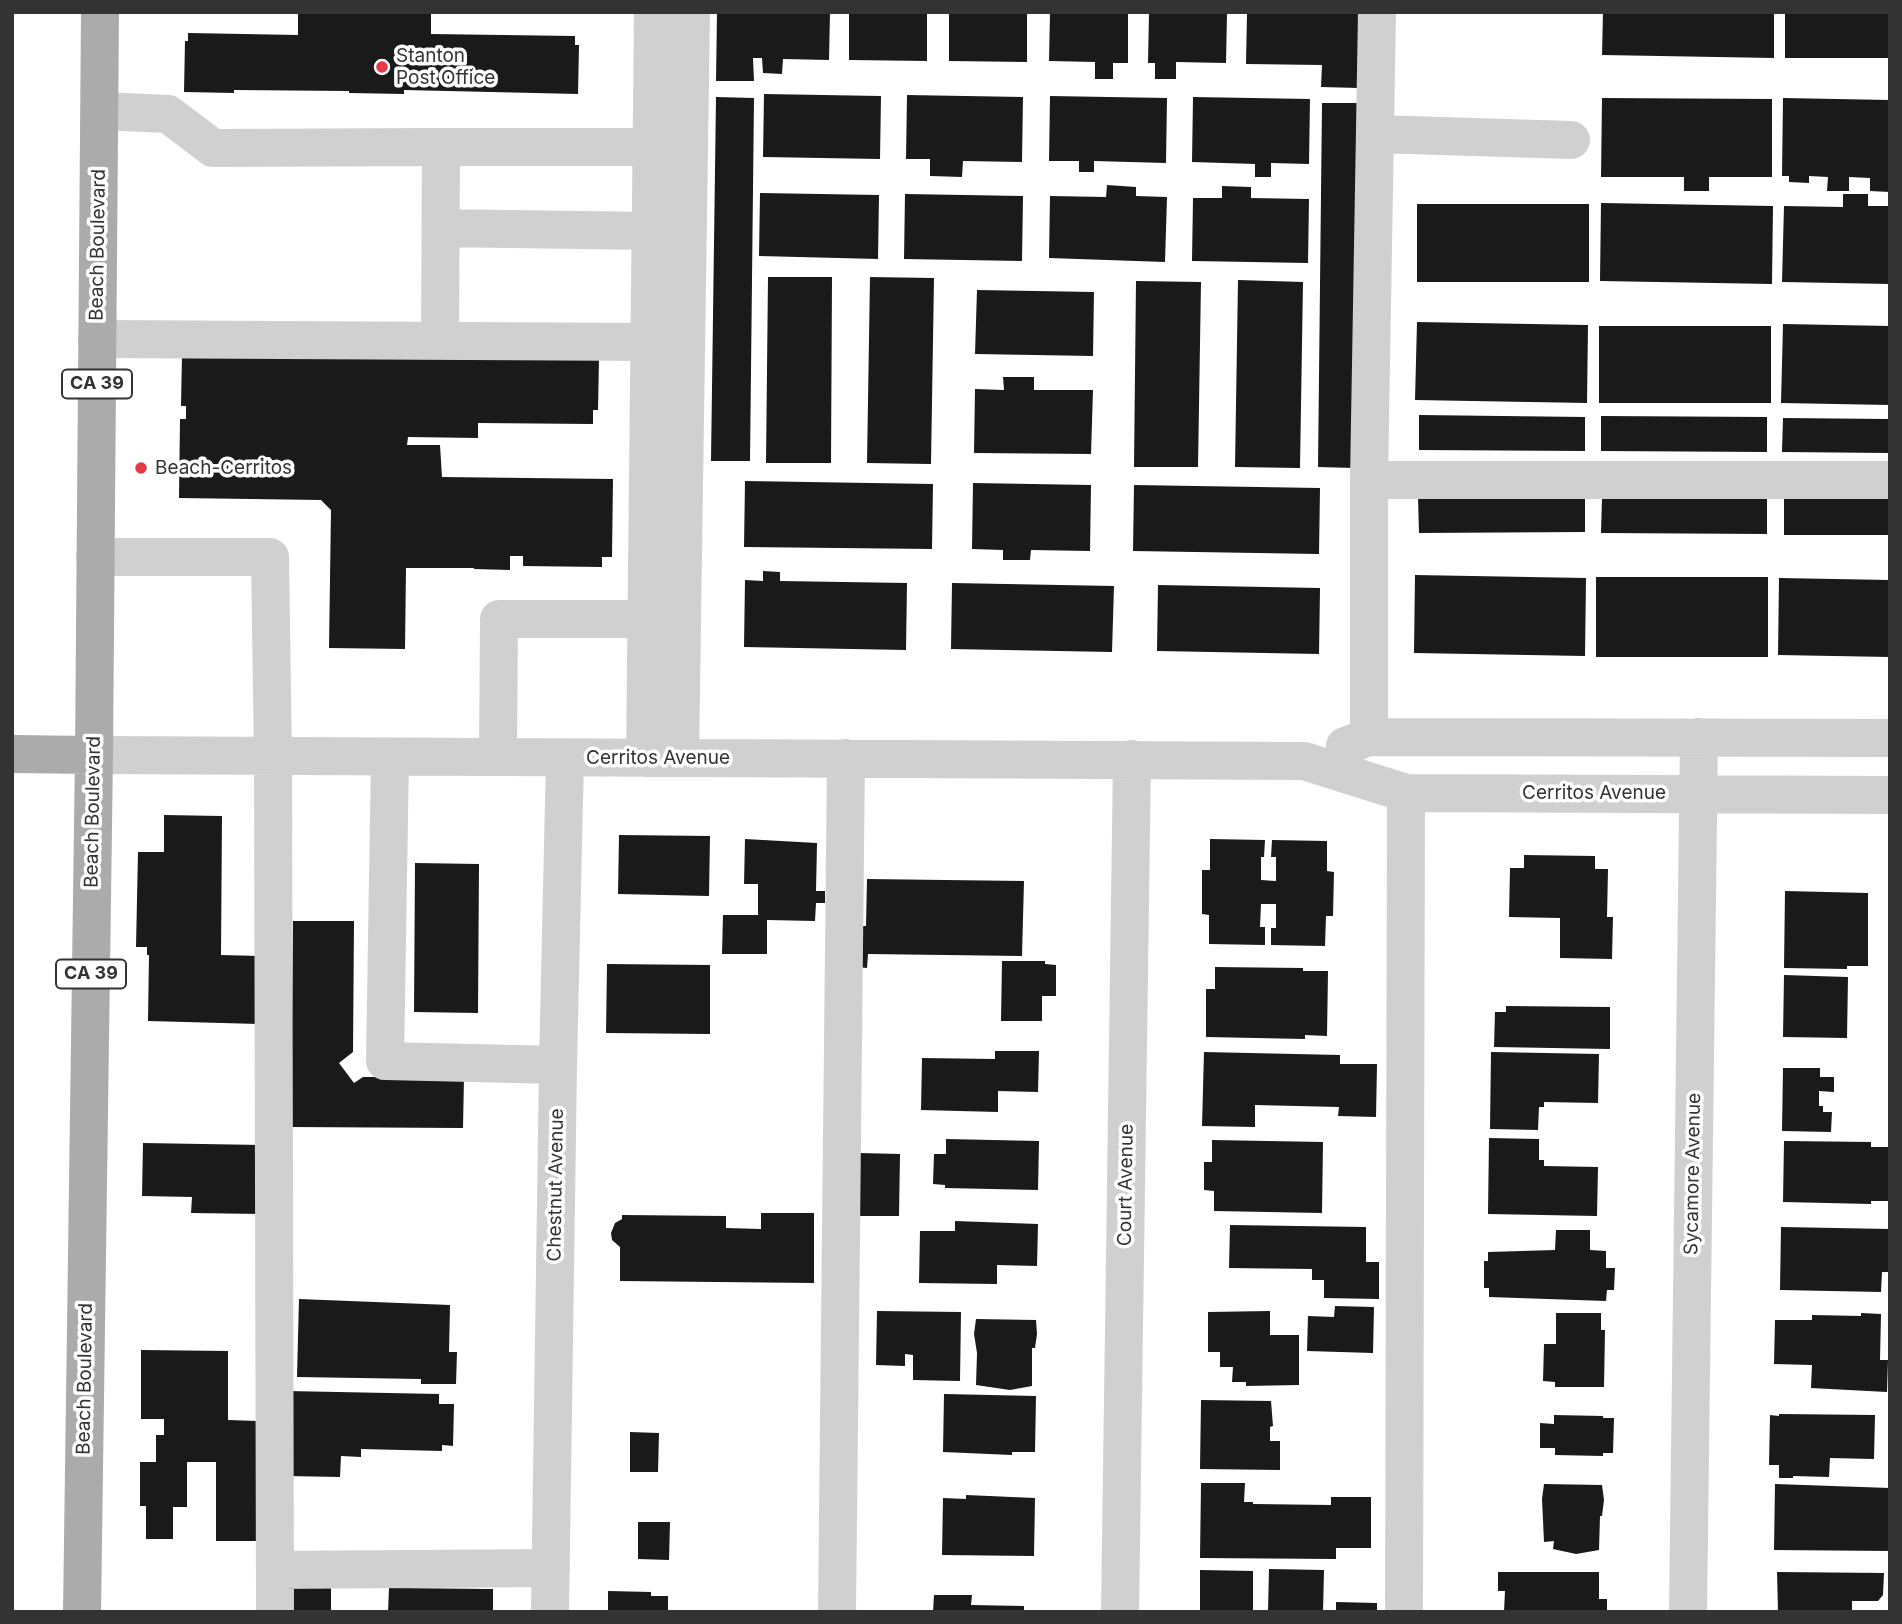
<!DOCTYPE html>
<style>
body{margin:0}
#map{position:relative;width:1902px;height:1624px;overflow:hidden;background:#fff;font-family:Inter,sans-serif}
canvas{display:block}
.frame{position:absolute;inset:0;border:14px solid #333;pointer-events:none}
</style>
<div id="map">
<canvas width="1902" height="1624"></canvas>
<div class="frame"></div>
</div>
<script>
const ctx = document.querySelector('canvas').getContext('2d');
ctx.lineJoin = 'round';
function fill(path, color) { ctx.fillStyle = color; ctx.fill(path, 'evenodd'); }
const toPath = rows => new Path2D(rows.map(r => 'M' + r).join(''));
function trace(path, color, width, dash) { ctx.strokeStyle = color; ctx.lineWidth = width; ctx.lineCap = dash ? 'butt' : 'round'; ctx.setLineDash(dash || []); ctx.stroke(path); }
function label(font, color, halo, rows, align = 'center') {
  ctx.font = font + ' Inter,sans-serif'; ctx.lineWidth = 7; ctx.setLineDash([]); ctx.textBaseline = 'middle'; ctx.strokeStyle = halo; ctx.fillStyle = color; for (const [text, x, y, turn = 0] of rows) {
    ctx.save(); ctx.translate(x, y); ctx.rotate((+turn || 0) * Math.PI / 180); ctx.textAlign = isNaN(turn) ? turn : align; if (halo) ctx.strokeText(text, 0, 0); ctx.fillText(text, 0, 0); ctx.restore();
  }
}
const building = toPath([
 [298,12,431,12,431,34,575,36,575,45,579,45,578,94,404,90,404,94,349,93,349,91,234,90,234,93,184,92,185,41,188,41,188,33,298,35],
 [717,12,830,12,829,60,783,59,782,74,763,73,762,58,753,58,754,81,716,81],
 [849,12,927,12,927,61,849,60],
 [949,12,1027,12,1027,62,949,61],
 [1050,12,1128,13,1128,63,1113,63,1113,79,1095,79,1095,62,1049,61],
 [1149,12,1227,13,1226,63,1176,62,1176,79,1155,79,1155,63,1148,63],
 [1320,12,1359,12,1358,88,1321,87,1322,65,1246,64,1247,13,1320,14],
 [1603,12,1774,12,1774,58,1602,55],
 [1785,12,1890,12,1890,58,1785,58],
 [764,94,881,96,880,159,763,157],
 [907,95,1023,97,1022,162,963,161,962,177,930,176,930,159,906,159],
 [1050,96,1167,98,1166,163,1094,161,1094,172,1079,172,1079,161,1049,161],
 [716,97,754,98,750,461,711,461],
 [1193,97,1310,99,1309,164,1271,163,1271,177,1255,177,1255,164,1192,162],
 [1602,98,1772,99,1772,177,1709,177,1709,191,1684,191,1684,177,1601,177],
 [1783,98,1890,100,1890,192,1870,191,1870,178,1849,177,1849,191,1827,191,1828,177,1809,176,1809,183,1789,182,1789,176,1782,176],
 [1322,103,1359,103,1355,468,1318,467],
 [1107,185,1136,187,1136,196,1167,197,1165,262,1049,258,1050,196,1106,197],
 [1222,186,1251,187,1251,198,1309,199,1308,263,1192,261,1193,198,1222,198],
 [760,193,879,195,878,259,759,256],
 [905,194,1023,196,1022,261,904,259],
 [1843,194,1868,194,1868,206,1890,206,1890,284,1782,282,1784,206,1843,207],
 [1601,203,1773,206,1772,284,1600,281],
 [1417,204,1589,204,1589,282,1417,282],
 [768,277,832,277,831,463,766,463],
 [870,277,934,278,931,464,867,463],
 [1238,280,1303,282,1300,468,1235,467],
 [1136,281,1201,282,1198,467,1134,467],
 [977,290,1094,292,1093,356,975,354],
 [1417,322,1588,325,1587,403,1415,400],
 [1783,324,1890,326,1890,405,1781,403],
 [1599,326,1771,326,1771,403,1599,403],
 [182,355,599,358,598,410,593,410,593,424,478,423,478,438,408,437,407,445,440,445,442,477,613,479,612,557,602,557,602,567,523,566,523,556,510,556,510,570,474,569,474,568,406,568,405,649,329,648,331,510,321,500,179,498,180,419,186,419,186,406,181,406],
 [1003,377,1034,377,1034,390,1093,390,1091,454,974,453,975,389,1004,390],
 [1419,415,1585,417,1585,451,1419,450],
 [1601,416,1767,417,1767,452,1601,451],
 [1783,418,1890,419,1890,453,1782,452],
 [745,481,933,484,932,549,744,547],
 [973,483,1091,485,1090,551,1031,550,1030,560,1003,560,1003,550,972,549],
 [1134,485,1320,488,1319,554,1133,551],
 [1418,497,1585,497,1585,532,1419,533],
 [1602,498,1767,499,1767,534,1601,533],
 [1784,499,1890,499,1890,535,1784,535],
 [763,571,780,572,780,581,907,583,906,650,744,647,745,580,763,581],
 [1415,575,1586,578,1585,656,1414,653],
 [1596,577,1768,577,1768,657,1596,657],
 [1779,578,1890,580,1890,657,1778,655],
 [952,583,1114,586,1112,652,951,649],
 [1158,585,1320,588,1319,654,1157,651],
 [164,815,222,816,221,955,260,956,259,1024,148,1021,149,955,147,955,147,947,136,947,138,852,164,852],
 [619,835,710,836,709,896,618,894],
 [745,839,817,843,816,891,825,891,825,903,816,903,815,921,767,920,767,954,722,954,723,915,758,915,758,884,744,884],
 [1210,839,1265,840,1264,857,1261,857,1261,880,1276,881,1276,857,1271,857,1272,840,1327,841,1327,871,1334,872,1333,916,1326,916,1325,946,1271,945,1271,928,1276,928,1276,904,1261,904,1260,927,1265,927,1265,945,1209,944,1209,915,1202,914,1202,870,1210,870],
 [1524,855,1595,856,1595,869,1608,869,1607,917,1613,917,1612,959,1560,958,1560,918,1509,917,1510,868,1524,868],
 [415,863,479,864,478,1013,414,1012],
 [867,879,1024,881,1022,956,868,954,867,968,858,967,859,926,866,926],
 [1785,891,1868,893,1868,966,1847,966,1847,969,1784,968],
 [293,921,354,921,353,1052,339,1063,354,1083,363,1077,464,1077,463,1128,291,1127],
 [1002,961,1045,961,1045,964,1056,965,1056,996,1042,996,1042,1021,1001,1021],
 [607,964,710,965,710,1034,606,1033],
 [1215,967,1303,968,1303,971,1328,971,1327,1036,1305,1035,1305,1039,1206,1037,1206,989,1215,989],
 [1784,975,1848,977,1847,1038,1783,1037],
 [1506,1006,1610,1007,1610,1049,1494,1047,1495,1012,1506,1012],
 [995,1051,1039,1051,1038,1092,998,1091,998,1112,921,1110,922,1058,995,1059],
 [1204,1052,1340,1055,1340,1064,1377,1064,1376,1117,1338,1116,1339,1107,1255,1105,1255,1127,1202,1126],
 [1491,1052,1599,1054,1598,1103,1544,1102,1544,1107,1539,1107,1538,1130,1490,1129],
 [1783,1068,1820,1068,1820,1077,1834,1077,1834,1092,1819,1091,1819,1106,1823,1106,1823,1112,1832,1112,1831,1132,1782,1131],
 [1489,1138,1539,1139,1539,1160,1544,1160,1544,1166,1598,1167,1597,1216,1488,1214],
 [946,1139,1039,1141,1038,1190,945,1188,945,1185,933,1184,934,1154,946,1154],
 [1212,1140,1323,1142,1322,1213,1214,1211,1214,1191,1204,1190,1204,1162,1212,1162],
 [1784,1141,1871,1142,1871,1147,1890,1147,1890,1201,1871,1201,1871,1204,1783,1202],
 [143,1143,262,1145,261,1214,191,1213,192,1197,142,1196],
 [859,1153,900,1154,899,1216,858,1216],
 [761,1213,814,1213,814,1283,620,1281,620,1247,612,1240,611,1233,615,1223,622,1219,622,1215,726,1216,726,1228,761,1229],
 [955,1221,1038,1224,1037,1266,997,1265,997,1284,919,1283,920,1231,955,1231],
 [1230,1225,1366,1227,1366,1262,1379,1262,1379,1299,1324,1298,1324,1280,1312,1280,1312,1269,1229,1268],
 [1781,1227,1890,1229,1890,1272,1882,1272,1881,1292,1780,1290],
 [1556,1230,1590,1230,1590,1250,1606,1251,1606,1268,1615,1268,1614,1290,1607,1290,1606,1301,1489,1297,1489,1288,1484,1288,1484,1261,1488,1261,1488,1252,1555,1250],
 [299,1299,450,1305,449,1352,457,1352,456,1384,421,1384,421,1379,297,1377],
 [1335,1306,1374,1307,1373,1353,1307,1351,1308,1316,1334,1317],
 [877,1311,961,1312,960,1381,913,1380,913,1355,905,1354,905,1366,876,1365],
 [1270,1311,1270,1335,1299,1335,1299,1385,1246,1386,1246,1382,1232,1382,1233,1367,1220,1367,1220,1352,1208,1352,1208,1312],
 [1556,1313,1601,1313,1601,1330,1605,1330,1604,1387,1555,1387,1555,1382,1543,1381,1544,1344,1556,1344],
 [1861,1313,1881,1314,1880,1360,1888,1360,1887,1392,1811,1388,1812,1365,1774,1364,1775,1320,1812,1320,1812,1315,1861,1316],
 [976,1319,1036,1320,1037,1334,1035,1348,1032,1348,1032,1386,1010,1390,976,1385,977,1353,974,1334],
 [141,1350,228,1351,228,1420,258,1421,257,1541,216,1541,216,1462,187,1462,187,1507,173,1507,173,1539,146,1539,146,1506,140,1506,140,1462,156,1462,156,1435,164,1435,164,1419,141,1419],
 [287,1391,439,1394,439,1404,454,1404,453,1446,442,1445,442,1451,361,1449,361,1457,341,1456,340,1477,286,1476],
 [944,1394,1036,1396,1035,1452,1012,1452,1012,1455,943,1452],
 [1201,1400,1271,1401,1273,1426,1270,1427,1270,1441,1280,1441,1280,1470,1200,1469],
 [1779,1414,1875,1415,1874,1459,1830,1458,1829,1477,1793,1476,1793,1478,1779,1478,1779,1465,1769,1465,1770,1415,1779,1416],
 [1554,1415,1603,1416,1603,1418,1614,1418,1613,1453,1603,1453,1603,1456,1555,1455,1555,1448,1540,1448,1540,1423,1554,1424],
 [630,1432,659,1433,658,1472,630,1472],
 [1201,1483,1245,1483,1244,1502,1253,1502,1253,1504,1331,1505,1331,1497,1371,1497,1371,1548,1336,1548,1336,1559,1200,1558],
 [1544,1484,1602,1485,1604,1500,1602,1516,1600,1516,1599,1550,1576,1554,1553,1549,1554,1541,1544,1542,1542,1499],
 [1775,1484,1890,1488,1890,1551,1774,1550],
 [966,1495,1035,1498,1034,1556,942,1555,943,1498,966,1499],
 [638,1522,670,1522,669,1560,638,1559],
 [1269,1569,1324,1570,1323,1612,1268,1612],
 [1200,1570,1253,1571,1253,1612,1200,1612],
 [1498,1572,1599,1572,1599,1599,1607,1599,1607,1612,1504,1612,1505,1591,1498,1591],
 [1777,1572,1884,1573,1883,1595,1878,1601,1852,1601,1852,1612,1778,1612],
 [288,1586,331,1587,331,1612,288,1612],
 [389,1588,493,1589,493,1612,388,1612],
 [608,1591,651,1592,651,1596,668,1596,668,1612,608,1612],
 [934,1595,972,1595,971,1605,1024,1606,1024,1612,933,1612],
 [1336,1602,1377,1603,1377,1612,1336,1612]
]);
const minor = toPath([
 [100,111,168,114,213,148,441,147],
 [1376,134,1571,140],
 [441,228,651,231],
 [97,339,650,342],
 [440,341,441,147,652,147],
 [1369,480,1890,480],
 [95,557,270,557,273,757,275,1612],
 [1369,737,1369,480,1377,12],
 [1345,746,1369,737,1890,738],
 [94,755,1304,761,1406,793,1890,795],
 [390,757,385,1061,558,1065],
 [498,757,499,619,647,619],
 [645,758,653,12],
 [680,758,691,12],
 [275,1570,551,1568],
 [550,1612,558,1065,565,758],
 [837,1612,846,758],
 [1120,1612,1132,759],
 [1404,1612,1406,793],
 [1688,1612,1699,737]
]);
const major = toPath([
 [12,754,94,755],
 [82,1612,94,755,100,12]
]);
const markers = [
 [382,67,7,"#e63946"],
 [141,468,7,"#e63946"]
];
const shields = [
 [97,384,70],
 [91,974,70]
];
const shieldNames = [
 ["CA 39",97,384],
 ["CA 39",91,974]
];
const poiNames = [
 ["Stanton",396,56],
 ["Post Office",396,78],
 ["Beach-Cerritos",155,468]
];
const streetNames = [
 ["Beach Boulevard",98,245,-89],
 ["Cerritos Avenue",658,758],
 ["Cerritos Avenue",1594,793],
 ["Beach Boulevard",93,812,-89],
 ["Sycamore Avenue",1693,1174,-89],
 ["Chestnut Avenue",556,1185,-89],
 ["Court Avenue",1126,1185,-89],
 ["Beach Boulevard",85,1379,-89]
];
fill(building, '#1a1a1a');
trace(minor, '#d0d0d0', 38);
trace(major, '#ababab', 38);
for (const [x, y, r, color] of markers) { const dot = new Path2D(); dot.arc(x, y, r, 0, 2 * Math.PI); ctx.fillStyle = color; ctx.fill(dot); trace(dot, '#fff', 2.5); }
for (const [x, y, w] of shields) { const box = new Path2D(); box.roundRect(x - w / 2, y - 14.5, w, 29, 5); ctx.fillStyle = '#fff'; ctx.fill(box); trace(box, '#333', 2); }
label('bold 18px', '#333', null, shieldNames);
label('19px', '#333', '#fff', poiNames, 'left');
label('19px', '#333', '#fff', streetNames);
</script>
